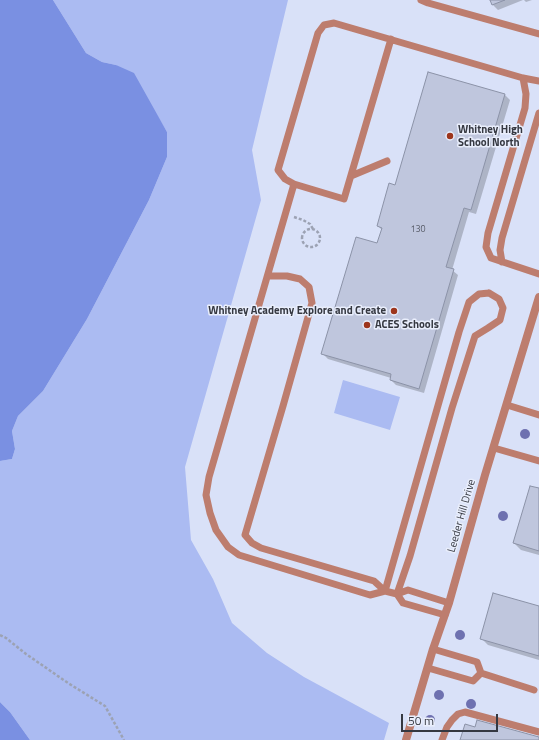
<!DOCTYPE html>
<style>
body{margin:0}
#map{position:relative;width:539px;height:740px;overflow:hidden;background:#d9e1f8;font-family:"Titillium Web",sans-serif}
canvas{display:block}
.scale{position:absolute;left:401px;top:714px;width:97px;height:18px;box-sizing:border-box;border:2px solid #353841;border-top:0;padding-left:5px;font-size:12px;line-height:14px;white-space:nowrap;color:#353841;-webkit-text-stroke:3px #e9eefc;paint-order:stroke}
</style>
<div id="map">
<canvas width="539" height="740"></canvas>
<div class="scale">50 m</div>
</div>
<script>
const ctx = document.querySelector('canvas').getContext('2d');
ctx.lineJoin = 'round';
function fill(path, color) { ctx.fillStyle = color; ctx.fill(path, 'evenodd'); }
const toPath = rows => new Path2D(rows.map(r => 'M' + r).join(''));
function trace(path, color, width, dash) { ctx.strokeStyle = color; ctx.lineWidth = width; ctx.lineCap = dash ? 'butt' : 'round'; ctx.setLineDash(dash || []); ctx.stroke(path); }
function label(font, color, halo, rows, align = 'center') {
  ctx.font = font + ' "Titillium Web",sans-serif'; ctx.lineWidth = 3; ctx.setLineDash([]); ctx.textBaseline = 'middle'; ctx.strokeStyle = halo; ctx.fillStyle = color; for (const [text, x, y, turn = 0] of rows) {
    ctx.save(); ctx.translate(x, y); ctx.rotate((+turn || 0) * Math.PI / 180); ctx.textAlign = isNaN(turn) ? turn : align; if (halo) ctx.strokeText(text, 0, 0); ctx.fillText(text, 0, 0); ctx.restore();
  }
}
const green = toPath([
 [53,0,288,0,252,150,261,200,185,467,191,540,213,579,232,623,267,653,304,677,389,723,384,740,30,740,10,712,0,702,0,461,12,459,15,449,12,431,18,416,43,391,87,319,149,200,167,157,167,132,158,117,116,65,102,62,86,53],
 [343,380,400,397,390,430,334,413]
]);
const water = toPath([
 [0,0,53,0,86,53,102,62,116,65,134,73,167,132,167,157,149,200,87,319,43,391,18,416,12,431,15,449,12,459,0,461],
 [0,702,10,712,30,740,0,740]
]);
const shadow = toPath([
 [491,0,523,0,498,10,493,5],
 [524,0,532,0,526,2],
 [429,73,505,95,510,100,476,214,469,212,452,270,458,275,424,393,396,385,391,380,391,378,328,359,323,354,378,244,382,230,378,226,395,186],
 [539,489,539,555,521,550,514,543],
 [539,608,539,660,488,645,481,638]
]);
const building = toPath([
 [490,0,505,0,492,5,490,0],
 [428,72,505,94,471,210,464,208,446,267,454,269,419,389,390,380,391,374,321,354,356,237,377,243,382,228,377,226,389,183,395,185,428,72],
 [530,486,539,488,539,551,513,543,530,486],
 [493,593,539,606,539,656,480,639,493,593],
 [477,720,539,737,539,740,460,740,465,724,475,727,477,720]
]);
const path = toPath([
 [294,217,303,220,310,224,313,229],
 '302 238a9 9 0 1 1 18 0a9 9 0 1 1-18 0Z',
 [0,635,6,638,26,654,68,683,105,706,124,740]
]);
const service = toPath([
 [421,0,428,3,539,34],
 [523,78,526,94,525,108,488,233,486,247,491,258,539,274],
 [351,176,387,161],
 [294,184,344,199,391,39],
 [502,262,500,250,502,238,539,113],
 [269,276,287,276,300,279,309,287,312,303,283,406,245,535,252,543,261,548,374,581,385,591,370,595,239,555,228,547,216,530,210,513,206,495,209,477,294,184,285,179,278,170,318,33,324,25,334,23,523,78,539,81],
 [489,293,499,299,503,308,500,320,488,328,475,336,452,408,410,556,397,594,385,591,459,332,469,302,479,294,489,293],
 [507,405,539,415],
 [494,448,539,461],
 [445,615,403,603,397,594,408,590,449,603],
 [433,649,477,662,481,673],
 [428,668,473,681,481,673],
 [481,673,534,690],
 [442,740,447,727,452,720,458,714,465,712,539,732]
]);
const tertiary = toPath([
 [406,740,433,649,449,603,485,475,539,297]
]);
const trees = [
 [525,434],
 [503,516],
 [460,635],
 [439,695],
 [471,704],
 [430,720]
];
const markers = [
 [450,136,4,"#9d351c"],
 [394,311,4,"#9d351c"],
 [367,325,4,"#9d351c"]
];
const numberNames = [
 ["130",418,230]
];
const poiNames = [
 ["Whitney High",458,130],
 ["School North",458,143],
 ["Whitney Academy Explore and Create",386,311,"right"],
 ["ACES Schools",375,325]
];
const streetNames = [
 ["Leeder Hill Drive",462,516,-74]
];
fill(green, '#abbbf2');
fill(water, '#7a90e2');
fill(shadow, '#0003');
fill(building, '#bfc6dd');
trace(building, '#8b92a7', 1);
trace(path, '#9ca2b3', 2.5, [3, 2]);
trace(service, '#bd7d6e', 7);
trace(tertiary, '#bd7d6e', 8);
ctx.fillStyle = '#6e71b0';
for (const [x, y] of trees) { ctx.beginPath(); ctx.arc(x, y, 5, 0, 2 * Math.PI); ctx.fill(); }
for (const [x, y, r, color] of markers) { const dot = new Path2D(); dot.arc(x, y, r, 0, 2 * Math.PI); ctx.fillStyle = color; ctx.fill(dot); trace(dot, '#e9eefc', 1.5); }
label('9px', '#585c68', null, numberNames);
label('bold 11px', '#353841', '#e9eefc', poiNames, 'left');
label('11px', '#353841', '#e9eefc', streetNames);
</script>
